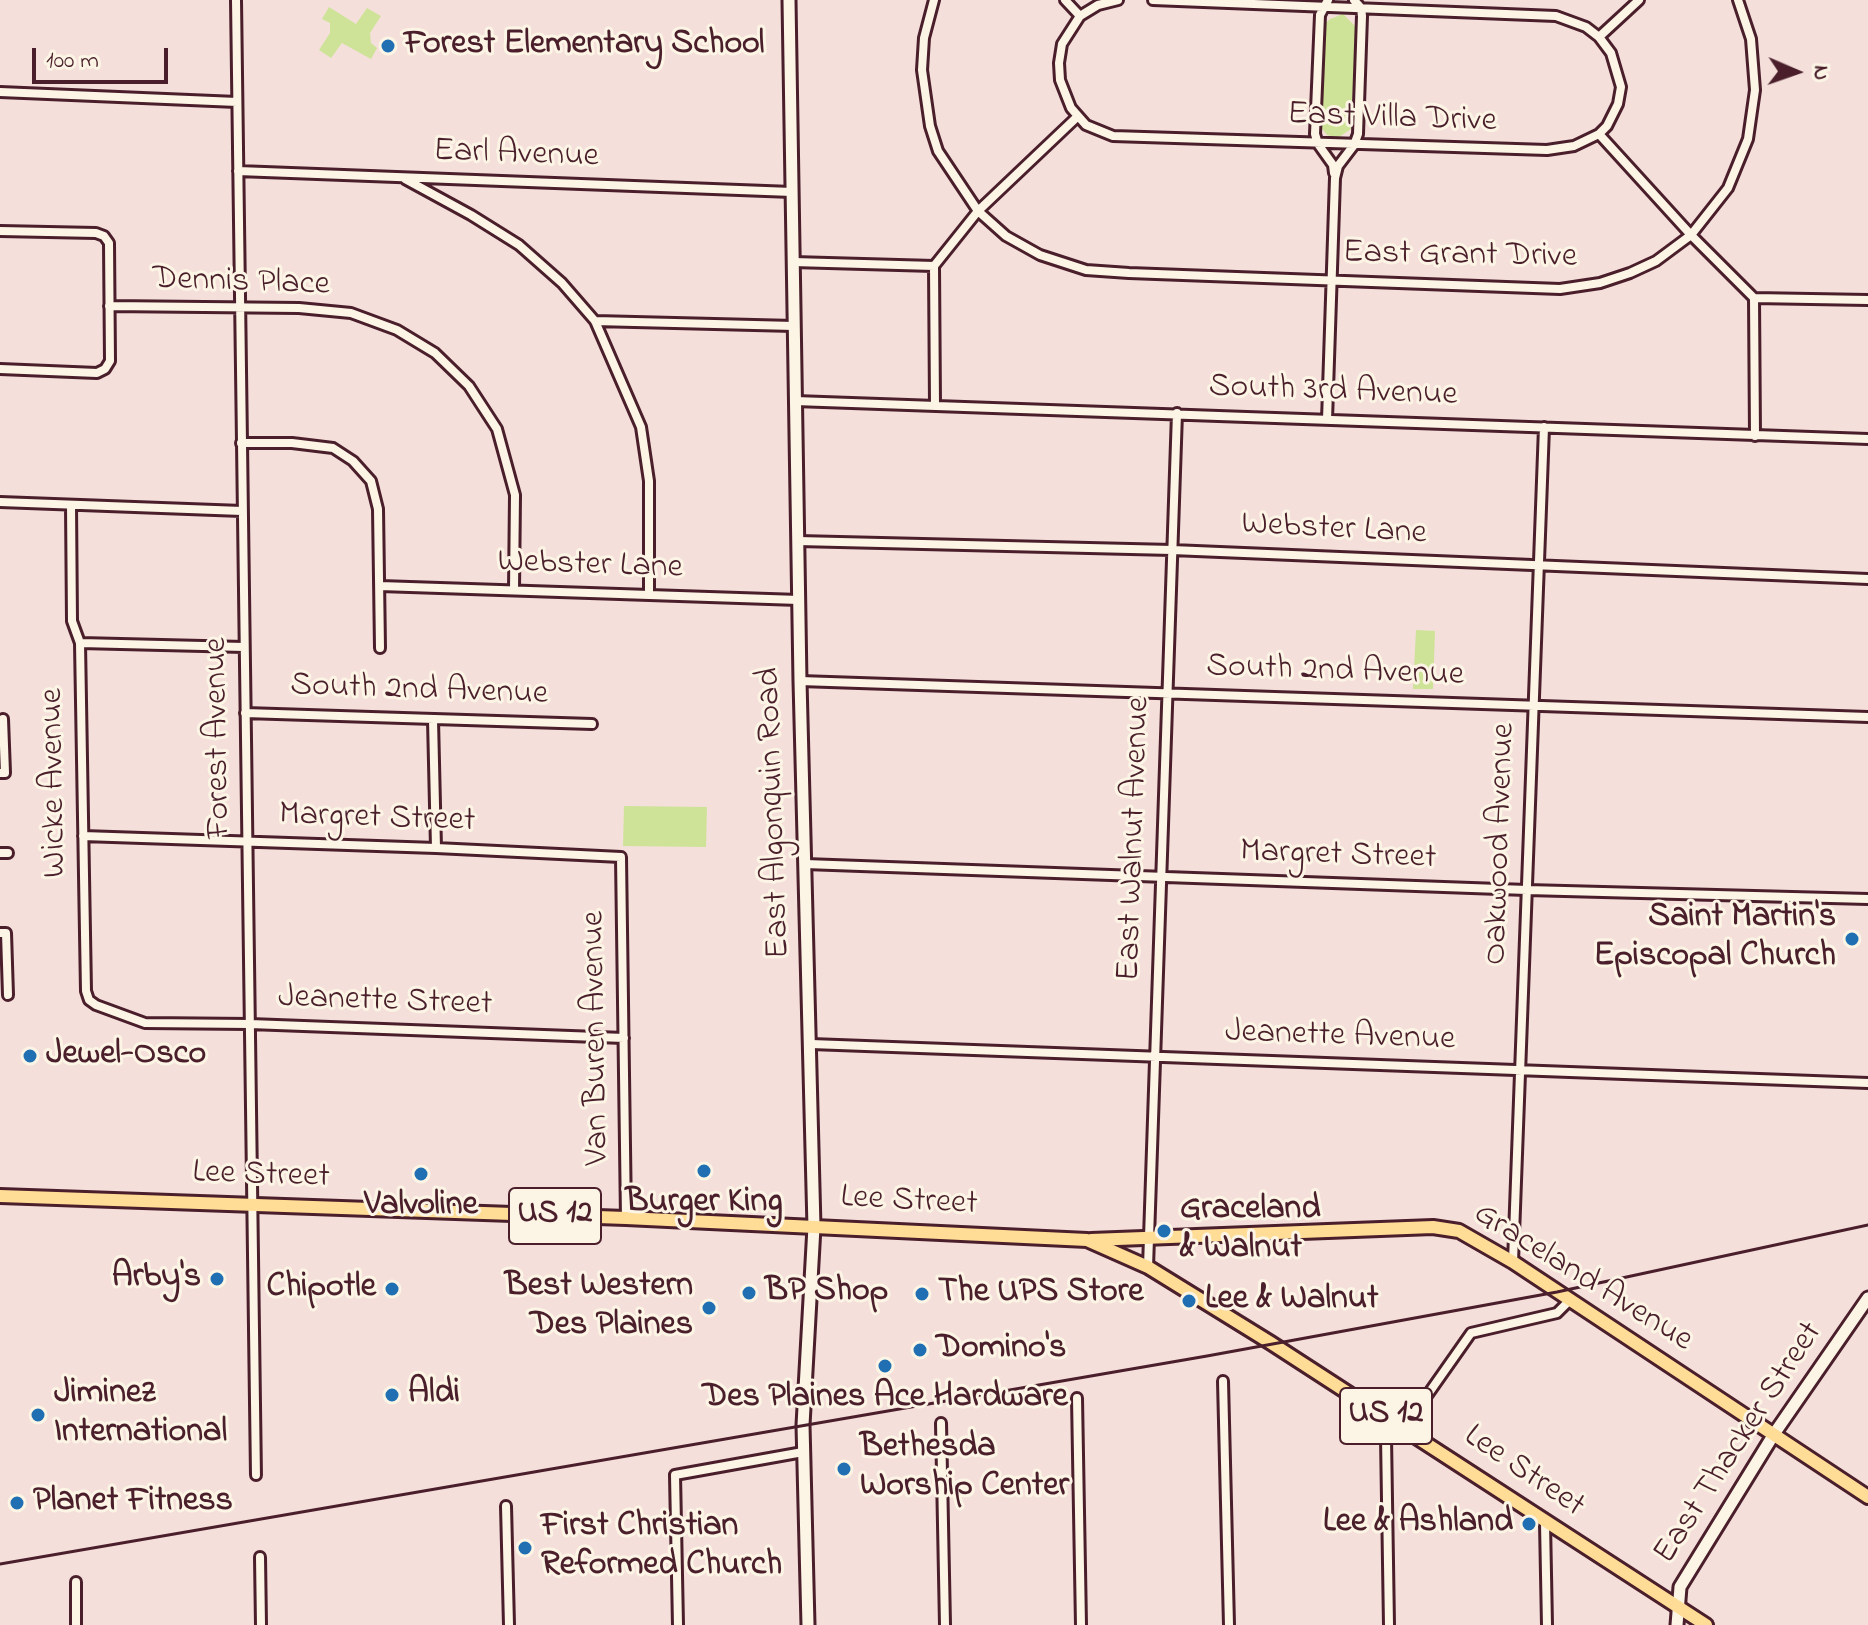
<!DOCTYPE html>
<style>
body{margin:0}
#map{position:relative;width:1868px;height:1625px;overflow:hidden;background:#f4dfda;font-family:"Indie Flower",sans-serif}
canvas{display:block}
.north{position:absolute;left:1756px;top:32px;width:80px;height:80px;-webkit-text-stroke:6px #fcf5e5;paint-order:stroke;rotate:92deg;font-size:22px;font-weight:700;line-height:32px;text-align:center;color:#4a1f2b}
.north::after{content:'';display:block;margin:auto;width:28px;height:36px;background:#4a1f2b;clip-path:polygon(50% 0,100% 100%,50% 72%,0 100%)}
.scale{position:absolute;left:32px;top:48px;width:136px;height:36px;box-sizing:border-box;border:4px solid #4a1f2b;border-top:0;padding-left:10px;font-size:24px;line-height:28px;white-space:nowrap;color:#4a1f2b;-webkit-text-stroke:6px #fcf5e5;paint-order:stroke}
</style>
<div id="map">
<canvas width="1868" height="1625"></canvas>
<div class="north">N</div>
<div class="scale">100 m</div>
</div>
<script>
const ctx = document.querySelector('canvas').getContext('2d');
ctx.lineJoin = 'round';
function fill(path, color) { ctx.fillStyle = color; ctx.fill(path, 'evenodd'); }
const toPath = rows => new Path2D(rows.map(r => 'M' + r).join(''));
function trace(path, color, width, dash) { ctx.strokeStyle = color; ctx.lineWidth = width; ctx.lineCap = dash ? 'butt' : 'round'; ctx.setLineDash(dash || []); ctx.stroke(path); }
function label(font, color, halo, rows, align = 'center') {
  ctx.font = font + ' "Indie Flower",sans-serif'; ctx.lineWidth = 6; ctx.setLineDash([]); ctx.textBaseline = 'middle'; ctx.strokeStyle = halo; ctx.fillStyle = color; for (const [text, x, y, turn = 0] of rows) {
    ctx.save(); ctx.translate(x, y); ctx.rotate((+turn || 0) * Math.PI / 180); ctx.textAlign = isNaN(turn) ? turn : align; if (halo) ctx.strokeText(text, 0, 0); ctx.fillText(text, 0, 0); ctx.restore();
  }
}
const green = toPath([
 [329,7,356,24,367,8,381,16,370,33,371,43,377,48,371,59,342,43,331,58,319,50,330,33,330,23,322,19],
 [1343,14,1356,27,1351,129,1339,137,1334,137,1327,135,1320,126,1325,24,1330,19],
 [1416,630,1435,631,1433,689,1413,689],
 [624,806,707,807,706,847,623,846]
]);
const street = toPath([
 [236,0,256,1475],
 [934,0,924,38,922,70,930,126,938,151,978,211,1006,236,1040,255,1086,270,1129,273,1560,289,1600,283,1630,273,1656,261,1691,235,1728,188,1748,139,1755,90,1751,39,1738,0],
 [1065,0,1080,16],
 [1118,0,1098,5,1080,16,1062,44,1059,63,1060,80,1071,108,1086,125,1113,136,1547,150,1574,146,1599,134,1607,126,1618,104,1621,87,1611,53,1599,37,1586,27,1556,16,1153,0],
 [1328,0,1320,15,1315,134,1318,144,1333,165,1334,173],
 [1599,37,1639,0],
 [0,92,237,102],
 [1599,134,1691,235,1754,298,1868,300],
 [238,171,792,192],
 [405,179,471,215,519,245,562,283,595,321,641,427,649,481,649,595],
 [0,231,96,233,104,236,109,243,110,361,105,369,97,373,0,369],
 [793,262,934,266],
 [934,266,978,211,1077,117],
 [934,266,935,405],
 [1754,298,1755,436],
 [109,306,299,308,351,313,397,330,435,353,469,386,497,429,515,495,514,590],
 [595,321,794,326],
 [795,401,1868,439],
 [1327,420,1335,178,1338,166,1354,145,1358,134,1362,16,1361,8,1354,0],
 [241,443,292,443,333,448,353,461,371,481,378,509,380,648],
 [0,502,242,511],
 [71,505,72,621,80,643,86,991,89,1000,96,1005,145,1023,250,1024,624,1038],
 [798,541,1172,550,1868,579],
 [380,586,799,600],
 [80,643,244,647],
 [800,681,1868,717],
 [245,713,592,724],
 [433,720,436,848],
 [0,773,5,773,3,719],
 [83,836,436,848,621,857,626,1218],
 [0,853,8,853],
 [805,864,1527,890,1868,899],
 [0,933,6,933,8,995],
 [811,1044,1868,1083],
 [1513,1262,1544,427],
 [1148,1267,1177,413],
 [1223,1381,1229,1625],
 [1077,1398,1081,1625],
 [941,1423,945,1625],
 [506,1506,509,1625],
 [1545,1523,1547,1625],
 [260,1557,261,1625],
 [76,1582,76,1625],
 [678,1625,675,1475,803,1452],
 [1389,1625,1386,1437,1412,1417,1471,1333,1557,1313,1569,1301]
]);
const secondary = toPath([
 [789,0,800,681,814,1227,803,1425,808,1625],
 [1677,1625,1680,1587,1774,1434,1868,1298]
]);
const primary = toPath([
 [0,1196,626,1218,1087,1240,1148,1267,1271,1343,1706,1625],
 [1091,1240,1433,1227,1459,1231,1513,1262,1868,1497]
]);
const rail = toPath([
 [0,1564,1207,1356,1557,1292,1868,1225]
]);
const markers = [
 [388,46,8,"#1f6fb2"],
 [1852,939,8,"#1f6fb2"],
 [30,1056,8,"#1f6fb2"],
 [704,1171,8,"#1f6fb2"],
 [421,1174,8,"#1f6fb2"],
 [1164,1231,8,"#1f6fb2"],
 [217,1279,8,"#1f6fb2"],
 [392,1289,8,"#1f6fb2"],
 [749,1293,8,"#1f6fb2"],
 [922,1294,8,"#1f6fb2"],
 [1189,1301,8,"#1f6fb2"],
 [709,1308,8,"#1f6fb2"],
 [920,1350,8,"#1f6fb2"],
 [885,1366,8,"#1f6fb2"],
 [392,1395,8,"#1f6fb2"],
 [38,1415,8,"#1f6fb2"],
 [844,1469,8,"#1f6fb2"],
 [17,1503,8,"#1f6fb2"],
 [1529,1524,8,"#1f6fb2"],
 [525,1548,8,"#1f6fb2"]
];
const shields = [
 [555,1216,92],
 [1386,1416,92]
];
const shieldNames = [
 ["US 12",555,1216],
 ["US 12",1386,1416]
];
const poiNames = [
 ["Forest Elementary School",404,46],
 ["Saint Martin's",1836,919,"right"],
 ["Episcopal Church",1836,958,"right"],
 ["Jewel-Osco",46,1056],
 ["Burger King",704,1204,"center"],
 ["Valvoline",421,1207,"center"],
 ["Graceland",1180,1211],
 ["& Walnut",1180,1250],
 ["Arby's",201,1279,"right"],
 ["Best Western",693,1288,"right"],
 ["Des Plaines",693,1327,"right"],
 ["Chipotle",376,1289,"right"],
 ["BP Shop",765,1293],
 ["The UPS Store",938,1294],
 ["Lee & Walnut",1205,1301],
 ["Domino's",936,1350],
 ["Jiminez",54,1395],
 ["International",54,1434],
 ["Aldi",408,1395],
 ["Des Plaines Ace Hardware",885,1399,"center"],
 ["Bethesda",860,1449],
 ["Worship Center",860,1488],
 ["Planet Fitness",33,1503],
 ["Lee & Ashland",1513,1524,"right"],
 ["First Christian",541,1528],
 ["Reformed Church",541,1567]
];
const streetNames = [
 ["East Villa Drive",1392,120,2],
 ["Earl Avenue",516,156,2],
 ["East Grant Drive",1460,257,1],
 ["Dennis Place",241,284,2],
 ["South 3rd Avenue",1333,393,2],
 ["Webster Lane",1334,531,3],
 ["Webster Lane",590,567,2],
 ["South 2nd Avenue",1335,673,2],
 ["South 2nd Avenue",419,692,2],
 ["Forest Avenue",220,738,-91],
 ["Wicke Avenue",56,783,-91],
 ["East Algonquin Road",776,813,-92],
 ["Margret Street",377,820,2],
 ["East Walnut Avenue",1136,839,-88],
 ["Oakwood Avenue",1502,844,-88],
 ["Margret Street",1338,857,2],
 ["Jeanette Street",385,1003,2],
 ["Van Buren Avenue",598,1038,-91],
 ["Jeanette Avenue",1340,1038,2],
 ["Lee Street",261,1177,2],
 ["Lee Street",909,1203,3],
 ["Graceland Avenue",1582,1279,32],
 ["East Thacker Street",1740,1444,-57],
 ["Lee Street",1523,1473,34]
];
fill(green, '#cee398');
trace(street, '#4a1f2b', 14);
trace(secondary, '#4a1f2b', 17);
trace(primary, '#4a1f2b', 18);
trace(street, '#fcf5e5', 8);
trace(secondary, '#fcf5e5', 11);
trace(primary, '#ffdd96', 12);
trace(rail, '#4a1f2b', 3);
for (const [x, y, r, color] of markers) { const dot = new Path2D(); dot.arc(x, y, r, 0, 2 * Math.PI); ctx.fillStyle = color; ctx.fill(dot); trace(dot, '#fcf5e5', 3); }
for (const [x, y, w] of shields) { const box = new Path2D(); box.roundRect(x - w / 2, y - 28, w, 56, 6); ctx.fillStyle = '#fcf5e5'; ctx.fill(box); trace(box, '#4a1f2b', 2); }
label('bold 32px', '#4a1f2b', null, shieldNames);
label('bold 34px', '#4a1f2b', '#fcf5e5', poiNames, 'left');
label('34px', '#4a1f2b', '#fcf5e5', streetNames);
</script>
